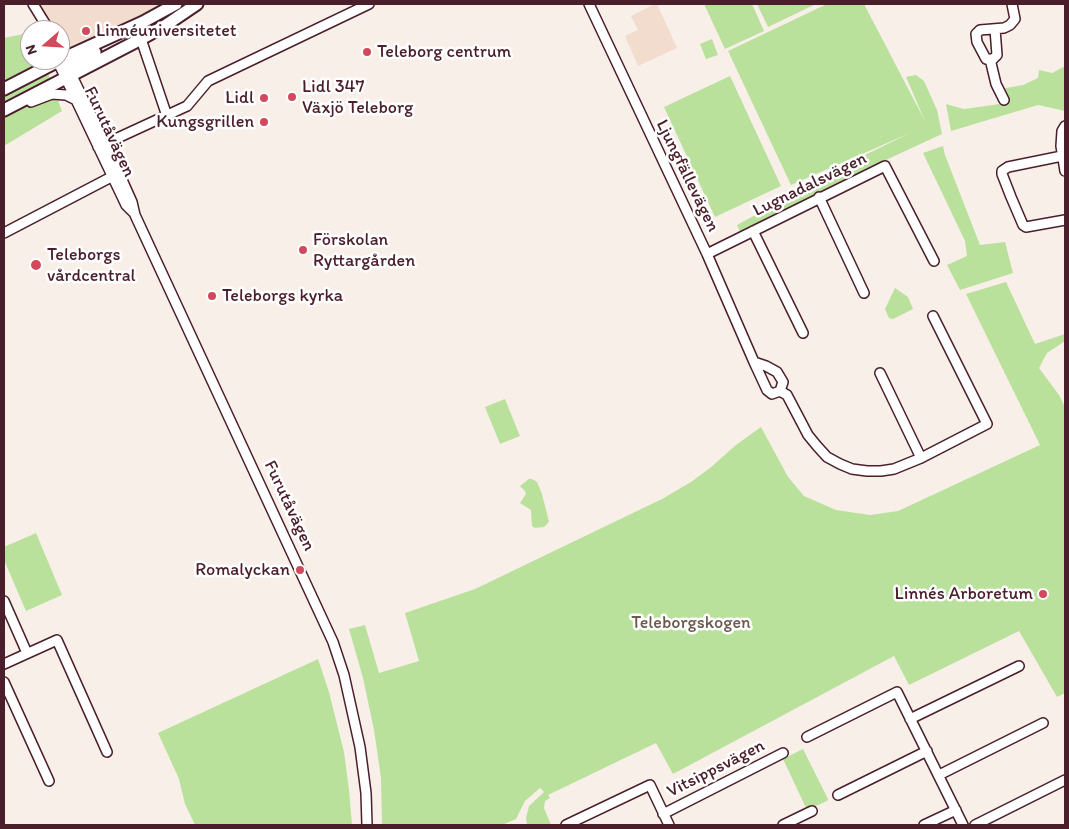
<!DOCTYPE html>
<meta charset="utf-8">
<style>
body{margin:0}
#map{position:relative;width:1069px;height:829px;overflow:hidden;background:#f9efe9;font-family:Itim,sans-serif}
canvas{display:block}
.frame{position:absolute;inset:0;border:5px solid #4a1f2b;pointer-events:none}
.north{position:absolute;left:20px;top:20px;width:50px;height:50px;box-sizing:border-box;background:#fff;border:1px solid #b7a5aa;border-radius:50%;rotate:251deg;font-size:14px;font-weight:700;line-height:20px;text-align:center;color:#4a1f2b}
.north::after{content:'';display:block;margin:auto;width:18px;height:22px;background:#d1495b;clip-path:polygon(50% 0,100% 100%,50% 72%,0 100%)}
</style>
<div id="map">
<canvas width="1069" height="829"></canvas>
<div class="frame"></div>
<div class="north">N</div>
</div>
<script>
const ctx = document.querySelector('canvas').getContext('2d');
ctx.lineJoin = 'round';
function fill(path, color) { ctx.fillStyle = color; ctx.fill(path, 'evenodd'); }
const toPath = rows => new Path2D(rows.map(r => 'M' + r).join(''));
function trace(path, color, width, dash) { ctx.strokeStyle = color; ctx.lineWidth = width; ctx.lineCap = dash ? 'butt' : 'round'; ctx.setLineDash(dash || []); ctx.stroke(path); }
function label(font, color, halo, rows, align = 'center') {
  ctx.font = font + ' Itim,sans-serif'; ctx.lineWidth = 5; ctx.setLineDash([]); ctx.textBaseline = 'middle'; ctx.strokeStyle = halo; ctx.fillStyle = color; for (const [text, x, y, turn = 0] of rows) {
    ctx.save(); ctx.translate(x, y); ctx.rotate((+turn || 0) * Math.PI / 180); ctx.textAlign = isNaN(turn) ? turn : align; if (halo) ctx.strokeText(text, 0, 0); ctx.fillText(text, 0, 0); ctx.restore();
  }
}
const built = toPath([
 [33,4,164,4,110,31,64,58,60,51,60,30,49,30],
 [655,4,657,4,677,48,638,66,625,36,638,30,631,16]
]);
const green = toPath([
 [704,4,752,4,764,31,725,49],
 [757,4,816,4,768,27],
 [827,4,864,4,925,121,906,77,916,75,924,81,937,110,942,134,875,165,741,234,737,225,867,154,910,133,791,185,728,51],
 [28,33,30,36,30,60,43,60,62,111,4,146,4,38],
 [712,39,718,55,706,59,700,44],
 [1065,66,1065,111,1038,105,951,131,946,104,964,109,1007,103,1001,89,1023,85,1038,78,1039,70,1052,73],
 [730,76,781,186,715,217,664,107],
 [943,146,945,155,980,245,1005,242,1013,273,960,290,947,265,967,256,965,241,923,153],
 [1006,282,1035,344,1065,334,1065,341,1047,353,1039,368,1059,395,1065,407,1065,693,1057,697,1019,631,909,685,894,656,673,774,656,743,548,795,550,798,545,801,544,808,551,825,527,824,526,818,529,806,544,792,540,788,525,801,516,819,502,825,382,825,381,778,374,730,363,678,349,629,365,625,379,673,419,661,405,613,475,589,662,499,691,482,710,468,736,445,761,427,788,477,804,496,836,510,870,515,898,511,1040,445,966,294],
 [895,288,908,297,913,309,893,319,889,318,885,309],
 [505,399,520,436,500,444,485,407],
 [529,479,532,479,537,482,542,494,549,522,544,527,535,528,532,526,531,510,520,503,526,494,525,491,520,486],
 [36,533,62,595,26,611,4,560,4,547],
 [318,659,329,692,344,752,349,790,352,825,195,825,185,804,179,779,158,733],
 [803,749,828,799,827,801,807,810,783,759]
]);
const minor = toPath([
 [33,4,49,30],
 [589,4,707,254,754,362,767,390,772,394,780,391,783,382,777,372,766,366,754,362],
 [143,22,141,39,167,116],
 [995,29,997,55,992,60,986,59,977,42,976,34,980,30,1004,28,1010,25,1015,19,1012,4],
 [60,51,119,173,132,202,135,215,333,642,344,675,360,747,366,793,367,825],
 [990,59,996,84,1004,100],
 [57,60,126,205,134,213],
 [31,102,52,94,66,95,76,100],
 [1065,126,1062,131,1061,146,1065,171],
 [98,147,187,106,208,81,369,4],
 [1062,156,1008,167,1002,171,1002,174,1011,197,1023,225,1026,227,1065,220],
 [819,197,864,293],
 [753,231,803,333],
 [4,233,117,174],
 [707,254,885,166,934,261],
 [880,373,921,458],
 [780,391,787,395,808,435,817,446,827,457,840,464,852,469,867,471,881,471,894,469,921,458,987,424,933,316],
 [4,601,27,653],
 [4,664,57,640,107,752],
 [4,682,49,781],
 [910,719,1019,666],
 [807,737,897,692,963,825],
 [939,775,1043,723],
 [838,795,927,751],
 [663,814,783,753],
 [566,825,650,785,669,825],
 [783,825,812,811],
 [924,825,956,810],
 [975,825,1065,780]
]);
const major = toPath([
 [65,77,69,68,76,62,95,52],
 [4,89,64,58,143,22,176,4],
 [4,110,141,39,166,25,197,4]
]);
const markers = [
 [86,31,5,"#d1495b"],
 [367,52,5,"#d1495b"],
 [292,97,5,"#d1495b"],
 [264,98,5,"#d1495b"],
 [264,122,5,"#d1495b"],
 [303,250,5,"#d1495b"],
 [36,265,6,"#d1495b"],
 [212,296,5,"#d1495b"],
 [300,570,5,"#d1495b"],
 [1043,594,5,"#d1495b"]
];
const poiNames = [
 ["Linnéuniversitetet",96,31],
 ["Teleborg centrum",377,52],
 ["Lidl 347",302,87],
 ["Växjö Teleborg",302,108],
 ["Lidl",254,98,"right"],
 ["Kungsgrillen",254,122,"right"],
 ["Förskolan",313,240],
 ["Ryttargården",313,261],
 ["Teleborgs",47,255],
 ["vårdcentral",47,276],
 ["Teleborgs kyrka",222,296],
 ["Romalyckan",290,570,"right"],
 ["Linnés Arboretum",1033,594,"right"]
];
const streetNames = [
 ["Furutåvägen",109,132,65],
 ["Ljungfällevägen",687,176,64],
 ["Lugnadalsvägen",810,185,-26],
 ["Furutåvägen",289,506,65],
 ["Vitsippsvägen",716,769,-27]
];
const parkNames = [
 ["Teleborgskogen",691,623]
];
fill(built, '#f1dcce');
fill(green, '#b9e19c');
trace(minor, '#4a1f2b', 12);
trace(major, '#4a1f2b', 15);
trace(minor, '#fff', 9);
trace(major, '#fff', 11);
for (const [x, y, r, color] of markers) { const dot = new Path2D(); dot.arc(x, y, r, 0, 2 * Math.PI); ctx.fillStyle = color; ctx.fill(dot); trace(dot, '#fff', 2); }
label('18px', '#4a1f2b', '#fff', poiNames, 'left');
label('18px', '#4a1f2b', '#fff', streetNames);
label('18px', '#6b594d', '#fff', parkNames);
</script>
